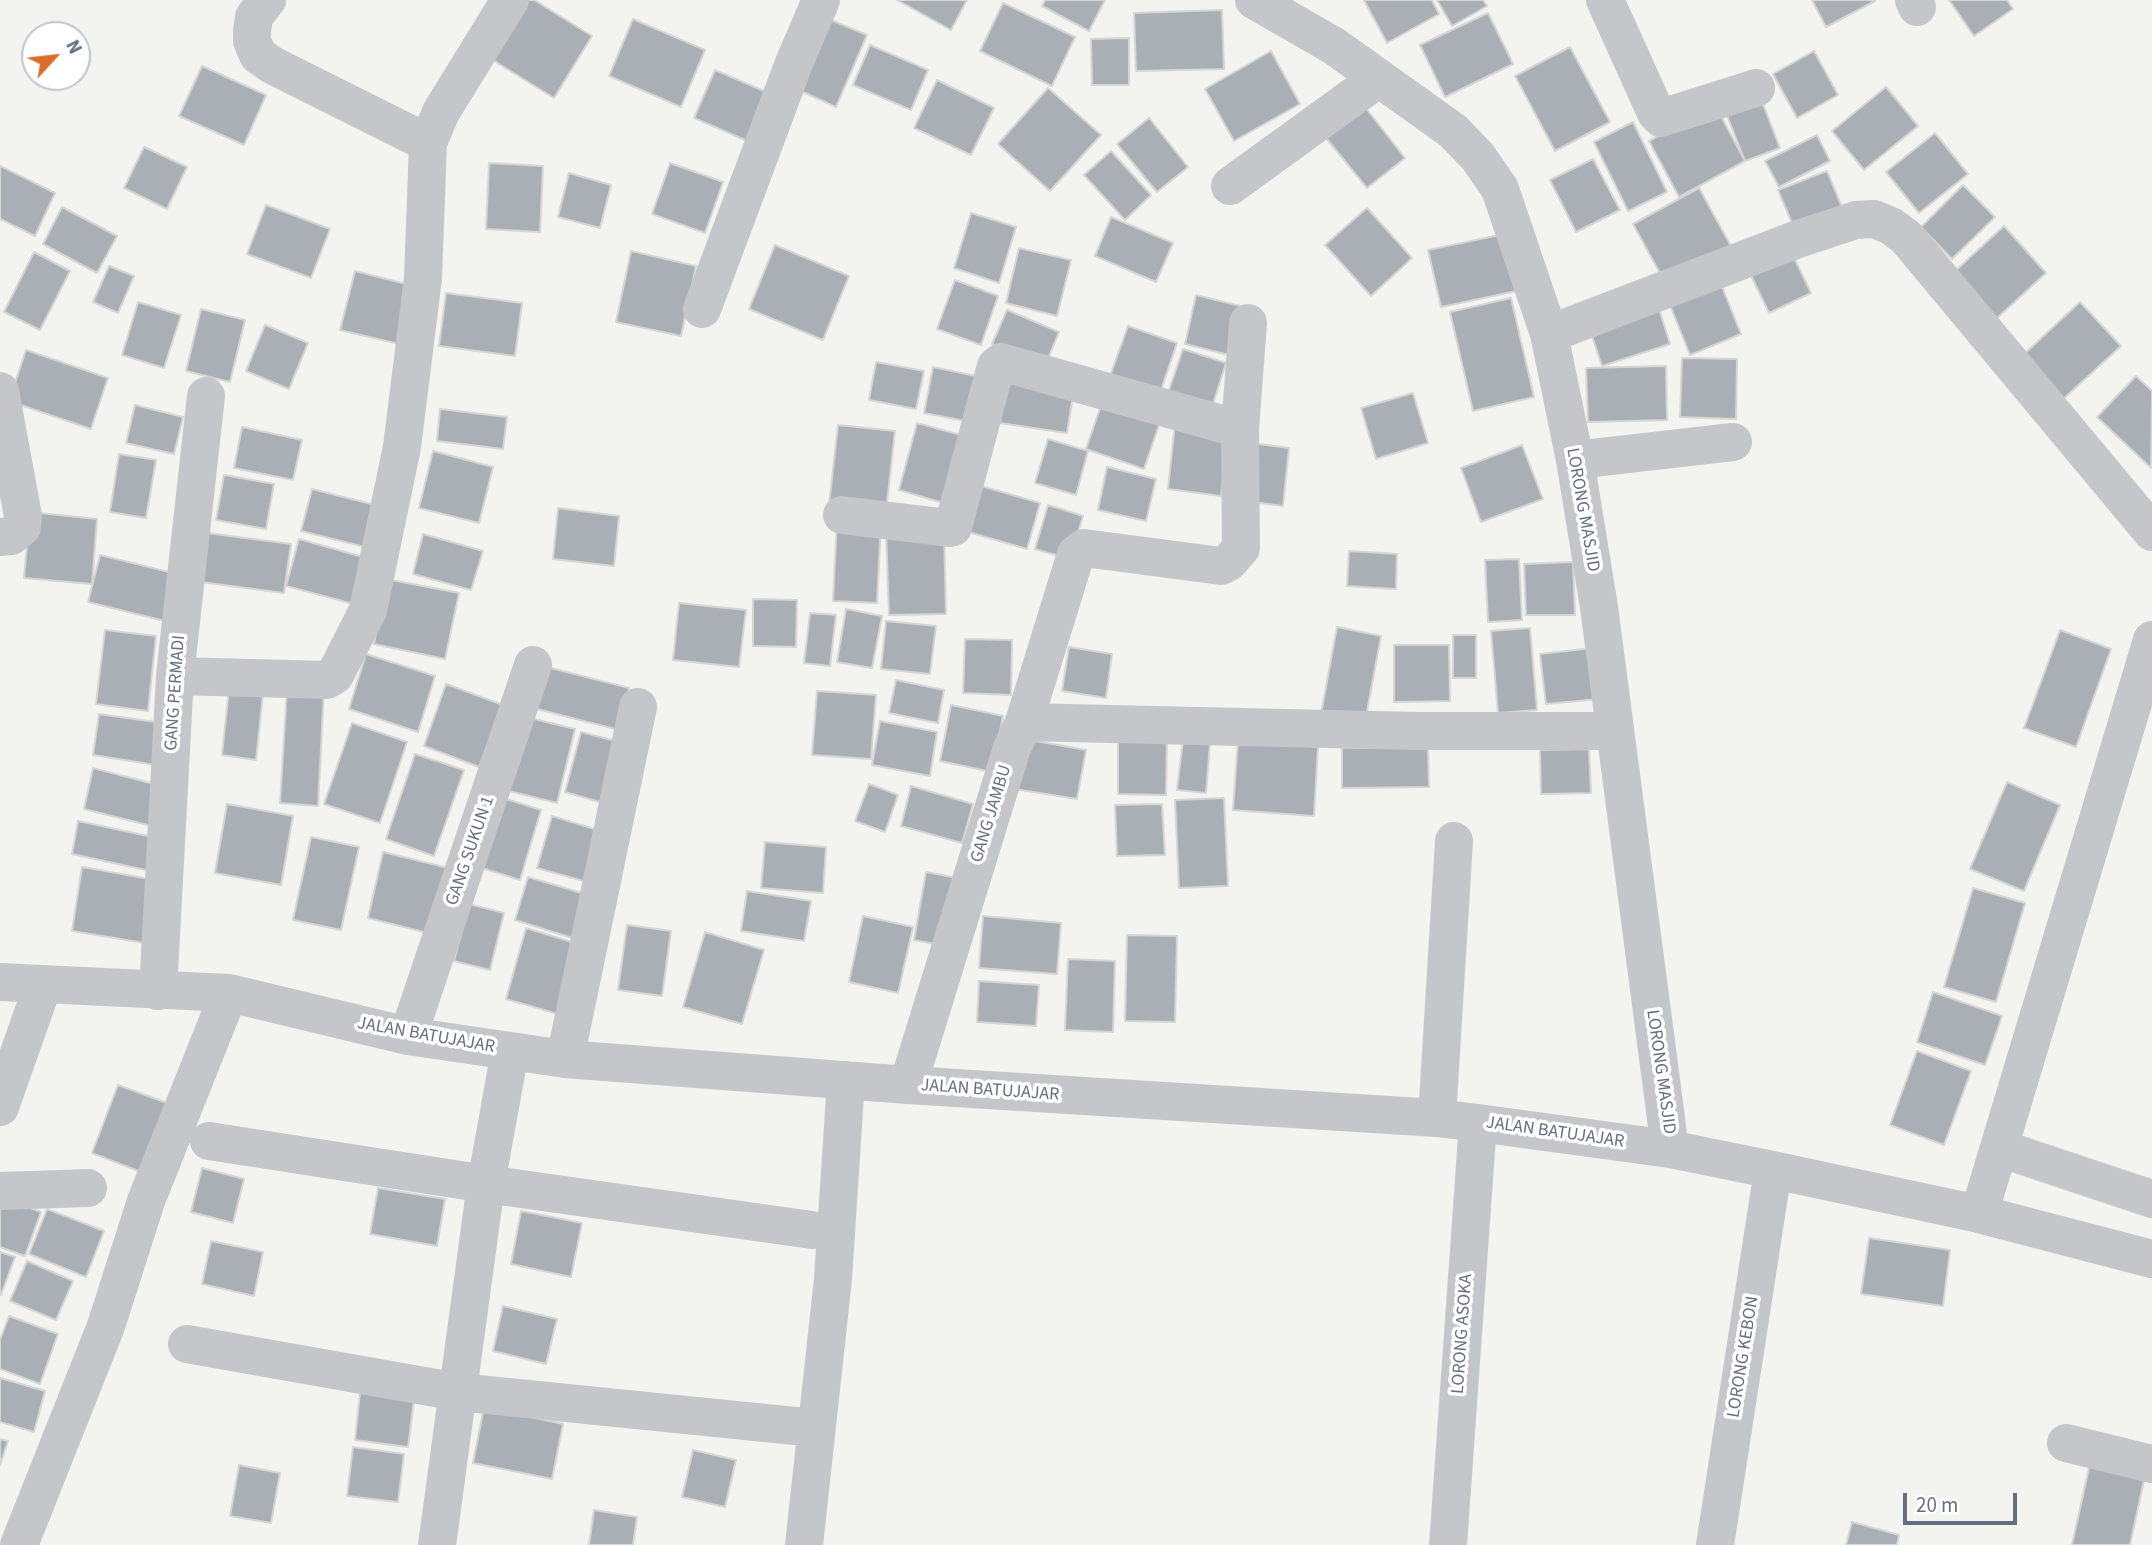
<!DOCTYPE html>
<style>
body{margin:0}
#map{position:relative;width:2152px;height:1545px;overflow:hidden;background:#f3f4f0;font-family:"Source Sans 3",sans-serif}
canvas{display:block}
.north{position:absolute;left:21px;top:21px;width:70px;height:70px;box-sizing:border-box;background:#fff;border:2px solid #c1c5cc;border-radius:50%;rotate:63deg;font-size:19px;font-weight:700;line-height:28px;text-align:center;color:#646f80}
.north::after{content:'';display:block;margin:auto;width:24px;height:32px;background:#da6d2a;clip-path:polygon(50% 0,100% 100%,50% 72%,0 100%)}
.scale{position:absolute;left:1903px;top:1493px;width:114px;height:32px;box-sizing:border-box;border:4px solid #646f80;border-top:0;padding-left:9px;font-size:21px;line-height:24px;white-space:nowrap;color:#646f80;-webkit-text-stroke:5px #fff;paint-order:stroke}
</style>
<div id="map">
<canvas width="2152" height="1545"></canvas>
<div class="north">N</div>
<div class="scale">20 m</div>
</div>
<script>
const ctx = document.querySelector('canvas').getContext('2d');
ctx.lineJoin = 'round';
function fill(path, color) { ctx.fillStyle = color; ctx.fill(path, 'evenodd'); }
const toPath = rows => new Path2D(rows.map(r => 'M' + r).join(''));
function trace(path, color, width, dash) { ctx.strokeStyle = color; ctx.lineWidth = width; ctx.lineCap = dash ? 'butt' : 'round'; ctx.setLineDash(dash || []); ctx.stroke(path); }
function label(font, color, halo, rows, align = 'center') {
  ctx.font = font + ' "Source Sans 3",sans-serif'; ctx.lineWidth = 7; ctx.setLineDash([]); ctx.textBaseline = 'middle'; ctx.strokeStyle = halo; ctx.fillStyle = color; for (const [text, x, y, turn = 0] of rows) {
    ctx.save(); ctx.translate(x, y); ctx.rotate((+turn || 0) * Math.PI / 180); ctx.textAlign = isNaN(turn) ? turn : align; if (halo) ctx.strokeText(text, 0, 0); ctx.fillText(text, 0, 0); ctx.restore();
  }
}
const building = toPath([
 [524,0,534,0,592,36,554,98,488,57,524,0],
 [897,0,967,0,951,30,897,0],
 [1045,0,1105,0,1089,31,1042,6,1045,0],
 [1364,0,1432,0,1439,14,1387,43,1364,0],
 [1437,0,1483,0,1487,6,1452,26,1437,0],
 [1812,0,1874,0,1875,1,1826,27,1812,0],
 [1949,0,2007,0,2013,9,1974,36,1949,0],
 [1003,3,1075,37,1052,86,980,51,1003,3],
 [1222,10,1224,69,1136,71,1134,13,1222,10],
 [1488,13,1513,64,1445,97,1420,45,1488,13],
 [633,19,705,50,681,107,609,76,633,19],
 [831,20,867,35,836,107,801,91,831,20],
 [1129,38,1129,85,1092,85,1091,39,1129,38],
 [870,45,928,70,911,110,853,85,870,45],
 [1570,47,1610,122,1555,151,1515,76,1570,47],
 [1271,51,1300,104,1234,141,1205,89,1271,51],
 [1814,51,1838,95,1797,118,1773,74,1814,51],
 [202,66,266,95,244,145,179,116,202,66],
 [715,70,778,97,757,145,694,118,715,70],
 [937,80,994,108,971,155,914,128,937,80],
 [1886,87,1918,126,1864,170,1832,131,1886,87],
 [1048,88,1101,135,1050,191,998,144,1048,88],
 [1761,99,1780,148,1745,161,1726,113,1761,99],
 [1361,102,1405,158,1367,188,1322,133,1361,102],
 [1715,105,1745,161,1679,197,1649,141,1715,105],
 [1149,118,1188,167,1157,192,1117,144,1149,118],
 [1633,122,1667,192,1628,211,1594,142,1633,122],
 [1935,133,1968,174,1919,213,1886,172,1935,133],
 [1817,135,1830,161,1779,187,1765,161,1817,135],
 [144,147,187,167,167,209,124,188,144,147],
 [1111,151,1151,195,1125,220,1084,175,1111,151],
 [1593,159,1620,210,1576,232,1550,180,1593,159],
 [489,163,543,166,540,232,486,229,489,163],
 [670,163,723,182,705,233,652,214,670,163],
 [0,166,55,193,35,236,0,219,0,166],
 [1827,171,1846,217,1798,237,1778,190,1827,171],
 [569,173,611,185,600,228,558,217,569,173],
 [1963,185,1995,217,1952,259,1921,227,1963,185],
 [1699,188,1732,248,1667,286,1633,224,1699,188],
 [266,205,330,229,311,278,247,254,266,205],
 [62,207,117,236,97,273,43,244,62,207],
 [1367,208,1412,258,1371,296,1325,245,1367,208],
 [971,213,1016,227,999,283,954,268,971,213],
 [1111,217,1173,243,1156,282,1095,256,1111,217],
 [2004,226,2046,273,1996,319,1953,273,2004,226],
 [1509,233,1521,290,1441,307,1428,250,1509,233],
 [775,245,849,276,823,340,749,309,775,245],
 [1019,248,1071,260,1057,316,1006,303,1019,248],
 [1790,249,1811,293,1769,313,1748,269,1790,249],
 [631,251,696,266,681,336,616,322,631,251],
 [34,252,70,271,40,330,4,312,34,252],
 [109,266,134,276,118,313,93,302,109,266],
 [355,271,414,286,399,344,340,330,355,271],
 [1719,279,1741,334,1690,355,1668,300,1719,279],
 [955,280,998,296,981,345,937,329,955,280],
 [446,293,522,303,515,356,439,346,446,293],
 [1196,295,1244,307,1233,356,1185,344,1196,295],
 [1511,298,1534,397,1473,411,1450,312,1511,298],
 [1656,299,1670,344,1602,366,1587,321,1656,299],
 [138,302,181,315,164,368,122,355,138,302],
 [2080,302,2121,346,2061,401,2021,357,2080,302],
 [201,309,245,320,230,382,186,371,201,309],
 [1007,310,1059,332,1045,366,992,344,1007,310],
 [265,325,308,343,289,389,246,371,265,325],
 [1128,326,1177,343,1160,393,1110,376,1128,326],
 [1183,349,1226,363,1211,410,1167,396,1183,349],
 [26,350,108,378,91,429,9,401,26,350],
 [1682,358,1737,359,1736,419,1680,417,1682,358],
 [876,362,924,371,916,409,869,400,876,362],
 [1666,366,1667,420,1588,422,1586,368,1666,366],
 [933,367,985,378,976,423,924,413,933,367],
 [1008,372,1075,383,1067,433,1000,423,1008,372],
 [2136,376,2152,391,2151,468,2097,417,2136,376],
 [1413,393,1428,443,1376,459,1361,408,1413,393],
 [1105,394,1163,413,1144,469,1086,449,1105,394],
 [135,405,183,417,174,454,126,443,135,405],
 [440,409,507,417,503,449,437,441,440,409],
 [917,423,972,438,954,506,899,490,917,423],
 [1175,423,1228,428,1221,496,1168,489,1175,423],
 [838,425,895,431,886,512,829,505,838,425],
 [242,427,302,440,293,480,234,468,242,427],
 [1048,439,1088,451,1076,495,1035,483,1048,439],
 [1251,443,1289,448,1283,506,1246,501,1251,443],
 [1522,445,1543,499,1481,522,1461,468,1522,445],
 [433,451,493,467,479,523,419,508,433,451],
 [119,454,156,460,146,518,110,512,119,454],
 [1107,467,1156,479,1146,521,1098,510,1107,467],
 [224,475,274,484,266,529,216,520,224,475],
 [971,483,1040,503,1027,549,958,529,971,483],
 [312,489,379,506,369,548,301,531,312,489],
 [1048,505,1083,516,1070,559,1035,549,1048,505],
 [558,508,619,516,614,566,553,559,558,508],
 [30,512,97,519,92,584,24,578,30,512],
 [837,521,881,523,877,603,833,601,837,521],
 [944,529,946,614,889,615,886,530,944,529],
 [207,533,291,544,284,593,201,582,207,533],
 [423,534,483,551,471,590,413,574,423,534],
 [299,539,377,561,365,607,286,586,299,539],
 [1349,551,1397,554,1396,589,1347,586,1349,551],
 [100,555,185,576,173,623,88,602,100,555],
 [1519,559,1522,620,1488,622,1485,560,1519,559],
 [1573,562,1575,615,1526,615,1524,564,1573,562],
 [386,579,459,593,445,659,374,644,386,579],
 [753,599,797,600,796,647,753,646,753,599],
 [679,603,746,610,739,667,673,660,679,603],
 [846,609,882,616,872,668,837,662,846,609],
 [810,613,836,615,830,666,804,663,810,613],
 [886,621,936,626,930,674,881,669,886,621],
 [1337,627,1381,636,1365,722,1321,714,1337,627],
 [1530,628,1537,710,1498,713,1491,631,1530,628],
 [105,630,156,636,148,711,96,704,105,630],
 [2060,630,2111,649,2076,747,2024,728,2060,630],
 [1453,635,1476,635,1476,678,1453,678,1453,635],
 [965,639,1012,640,1011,695,963,693,965,639],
 [1394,645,1449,645,1450,701,1394,702,1394,645],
 [1069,647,1112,654,1106,698,1062,691,1069,647],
 [1593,648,1599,699,1546,704,1540,654,1593,648],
 [366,654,435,676,418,732,349,709,366,654],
 [547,667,629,688,619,730,537,709,547,667],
 [896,680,944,690,938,723,889,713,896,680],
 [446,684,503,705,479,767,424,746,446,684],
 [287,688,324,690,318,806,280,803,287,688],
 [229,689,263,694,256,760,222,755,229,689],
 [817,691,876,695,871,759,812,755,817,691],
 [951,705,1003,716,992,772,940,761,951,705],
 [99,714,162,723,156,765,93,755,99,714],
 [518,715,575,729,557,803,501,789,518,715],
 [880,721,937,732,930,776,872,765,880,721],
 [352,723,407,742,380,823,324,804,352,723],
 [581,732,623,743,607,804,565,792,581,732],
 [1118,733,1167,733,1166,795,1118,794,1118,733],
 [1024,739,1086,750,1077,799,1015,789,1024,739],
 [1183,740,1210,743,1206,793,1177,790,1183,740],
 [1238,741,1318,747,1314,816,1233,810,1238,741],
 [1342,748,1428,748,1429,787,1342,788,1342,748],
 [1589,749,1591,793,1541,794,1540,750,1589,749],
 [415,754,464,770,434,856,386,839,415,754],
 [93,768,162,786,152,826,84,809,93,768],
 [2007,782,2060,805,2024,891,1970,869,2007,782],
 [869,784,898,795,885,832,855,821,869,784],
 [911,786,973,804,962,843,901,826,911,786],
 [500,797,541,810,520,880,479,867,500,797],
 [1224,798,1228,886,1179,888,1175,800,1224,798],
 [227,804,293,816,281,885,215,873,227,804],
 [1162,804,1165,855,1117,856,1115,805,1162,804],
 [552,816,601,831,587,882,537,868,552,816],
 [78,821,162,839,155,872,72,854,78,821],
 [311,837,359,847,341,930,293,920,311,837],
 [765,842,826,847,823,893,761,888,765,842],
 [383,852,448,868,432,934,368,918,383,852],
 [82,867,161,881,151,944,72,931,82,867],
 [926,872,957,878,945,946,914,940,926,872],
 [528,877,595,897,582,941,515,920,528,877],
 [1973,888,2025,903,1996,1002,1944,987,1973,888],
 [747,891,811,901,804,941,741,931,747,891],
 [469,904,504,913,490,970,454,961,469,904],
 [863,916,913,927,898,993,849,982,863,916],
 [983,916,1061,923,1057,974,979,968,983,916],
 [627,925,671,931,662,996,618,990,627,925],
 [526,928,578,944,558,1014,506,999,526,928],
 [705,932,764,950,742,1024,683,1007,705,932],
 [1127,935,1177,936,1175,1022,1125,1021,1127,935],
 [1068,959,1115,961,1113,1032,1065,1030,1068,959],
 [979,981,1039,985,1036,1026,977,1022,979,981],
 [1933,992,2002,1016,1985,1065,1917,1042,1933,992],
 [1917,1051,1971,1071,1944,1145,1890,1125,1917,1051],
 [118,1085,167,1103,141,1172,92,1153,118,1085],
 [202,1168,244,1179,233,1223,191,1212,202,1168],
 [378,1188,445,1199,437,1246,370,1234,378,1188],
 [0,1197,41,1212,25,1256,0,1247,0,1197],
 [47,1209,104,1231,86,1277,29,1254,47,1209],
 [521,1211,582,1223,571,1277,511,1264,521,1211],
 [1869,1238,1950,1250,1943,1306,1861,1294,1869,1238],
 [211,1241,263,1252,254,1296,202,1284,211,1241],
 [0,1252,15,1257,1,1295,0,1295,0,1252],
 [27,1261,73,1281,56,1320,10,1301,27,1261],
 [503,1306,557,1319,546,1364,493,1351,503,1306],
 [9,1316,58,1334,40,1384,0,1369,0,1340,9,1316],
 [0,1378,45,1391,34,1432,0,1422,0,1378],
 [360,1393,414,1400,408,1447,355,1440,360,1393],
 [484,1407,563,1424,552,1479,473,1463,484,1407],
 [0,1439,8,1441,0,1465,0,1439],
 [353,1447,404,1454,398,1502,347,1496,353,1447],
 [693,1450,736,1460,725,1507,682,1497,693,1450],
 [2091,1459,2146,1471,2130,1545,2072,1545,2091,1459],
 [239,1465,280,1473,271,1523,230,1516,239,1465],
 [594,1510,637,1517,633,1545,589,1545,594,1510],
 [1852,1522,1899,1535,1897,1545,1846,1545,1852,1522]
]);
const minor = toPath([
 [267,0,254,17,252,31,252,41,258,55,272,65,428,143],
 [1254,0,1334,46,1453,131,1478,157,1500,189,1549,334,1575,460,1599,607,1670,1149],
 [1605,0,1656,113,1661,118,1756,88],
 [1914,0,1917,7],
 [1230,186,1379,78],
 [702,309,794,63,821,0],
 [1549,334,1798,239,1856,220,1874,219,1891,226,1906,237,2152,532],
 [0,391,23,516,22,527,11,536,0,537],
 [1575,460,1733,442],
 [842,515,949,528,953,527,996,366,1001,362,1240,429],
 [175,676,327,680,335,675,368,610,402,447,423,278,428,143,441,112,510,0],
 [1024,722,1417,731,1614,731],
 [0,982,229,993,408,1036,565,1059,908,1085,1437,1118,1478,1123,1670,1149,1773,1170,1979,1214,2152,1259],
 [158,991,175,676,206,396],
 [408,1036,533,665],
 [565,1059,638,707],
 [908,1085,1012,748,1024,722,1076,554,1084,548,1221,566,1229,562,1241,548,1240,429,1248,323],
 [0,1107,43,985],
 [1437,1118,1454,841],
 [209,1141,486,1184,812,1230],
 [1999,1148,2152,1199],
 [0,1191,88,1188],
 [1979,1214,2152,640],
 [187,1344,458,1392,815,1428],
 [2066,1443,2152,1464],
 [19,1545,106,1326,146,1201,229,993],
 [437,1545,486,1184,510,1051],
 [804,1545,833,1279,846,1080],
 [1448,1545,1478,1123],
 [1715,1545,1773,1170]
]);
const streetNames = [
 ["LORONG MASJID",1582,510,80],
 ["GANG PERMADI",176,693,-86],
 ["GANG JAMBU",992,814,-73],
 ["GANG SUKUN 1",471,851,-71],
 ["JALAN BATUJAJAR",426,1036,10],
 ["LORONG MASJID",1660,1072,82],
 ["JALAN BATUJAJAR",990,1091,4],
 ["JALAN BATUJAJAR",1555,1133,8],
 ["LORONG ASOKA",1463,1334,-86],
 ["LORONG KEBON",1744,1357,-81]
];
fill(building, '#aaafb6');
trace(building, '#d5d5d3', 2);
trace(minor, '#c4c6ca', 38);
label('18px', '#646f80', '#fff', streetNames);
</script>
